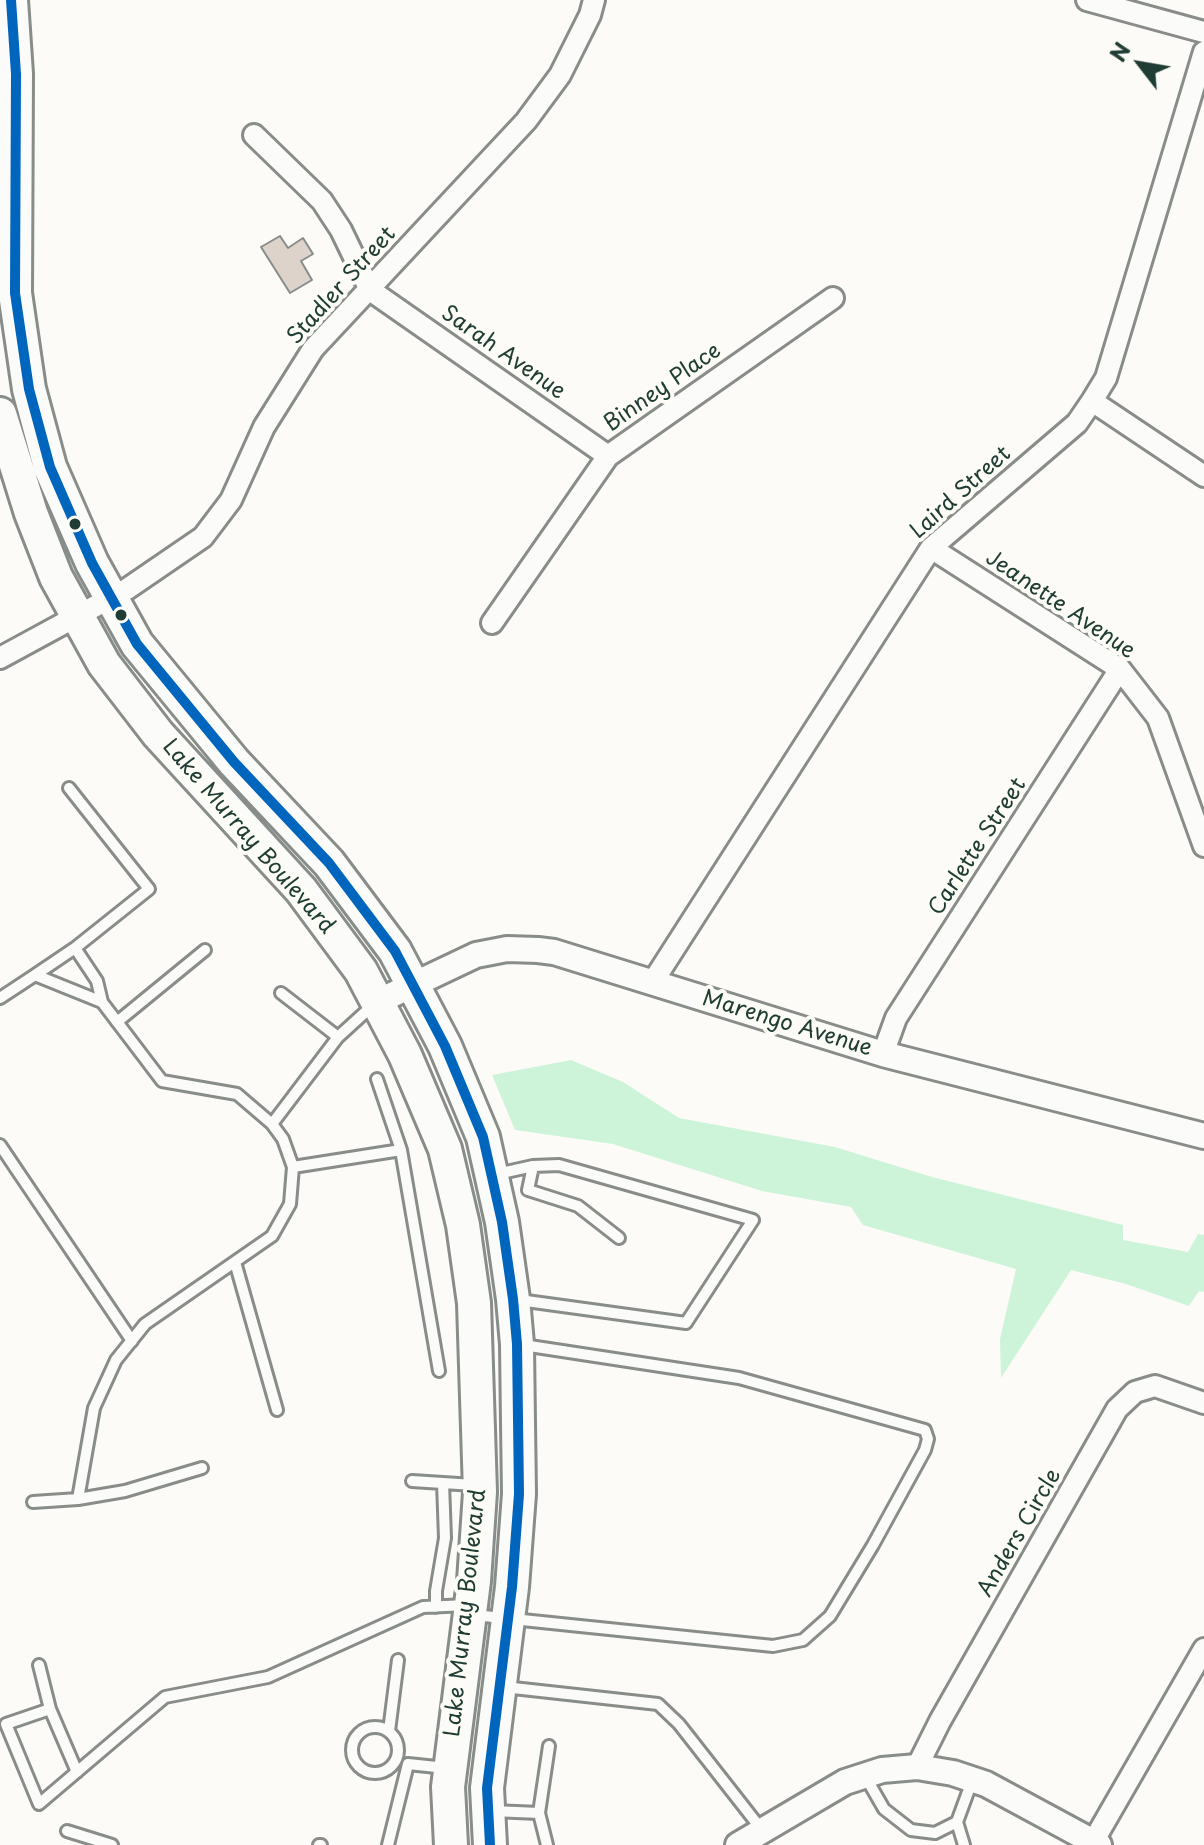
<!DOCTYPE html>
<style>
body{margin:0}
#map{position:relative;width:1204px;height:1845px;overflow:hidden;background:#fcfbf8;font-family:"Playpen Sans",sans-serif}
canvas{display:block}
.north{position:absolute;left:1100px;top:24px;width:80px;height:80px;-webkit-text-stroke:6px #fdfcf7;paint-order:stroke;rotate:301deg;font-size:22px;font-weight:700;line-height:32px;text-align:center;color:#1f3d34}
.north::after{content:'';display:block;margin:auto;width:28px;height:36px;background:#1f3d34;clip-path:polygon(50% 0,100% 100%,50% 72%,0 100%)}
</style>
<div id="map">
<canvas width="1204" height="1845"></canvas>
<div class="north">N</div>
</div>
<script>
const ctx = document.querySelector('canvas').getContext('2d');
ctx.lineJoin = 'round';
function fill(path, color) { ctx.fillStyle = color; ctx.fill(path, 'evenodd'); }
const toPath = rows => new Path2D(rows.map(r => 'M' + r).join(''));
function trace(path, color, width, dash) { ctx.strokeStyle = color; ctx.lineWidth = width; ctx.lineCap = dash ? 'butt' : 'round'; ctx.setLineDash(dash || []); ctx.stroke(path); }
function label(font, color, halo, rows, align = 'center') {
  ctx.font = font + ' "Playpen Sans",sans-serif'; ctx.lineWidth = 8; ctx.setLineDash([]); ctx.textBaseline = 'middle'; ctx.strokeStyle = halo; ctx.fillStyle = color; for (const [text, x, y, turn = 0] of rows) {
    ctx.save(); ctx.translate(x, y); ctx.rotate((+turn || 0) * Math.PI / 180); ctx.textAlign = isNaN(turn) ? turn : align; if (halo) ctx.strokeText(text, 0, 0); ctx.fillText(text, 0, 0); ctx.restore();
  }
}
const green = toPath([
 [571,1060,623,1082,679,1118,835,1147,932,1177,1123,1225,1123,1240,1188,1252,1198,1234,1204,1235,1204,1292,1199,1291,1189,1306,1126,1284,1071,1270,1001,1378,1000,1339,1016,1269,863,1225,851,1207,762,1191,613,1144,515,1130,492,1075]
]);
const building = toPath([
 [280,236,288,248,303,238,313,254,301,261,312,280,290,293,261,247,280,236]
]);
const service = toPath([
 [69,788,149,889,75,948],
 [35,975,75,948,97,981,102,1002],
 [281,993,338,1037],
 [0,998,35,975,102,1002,162,1081,237,1094,272,1124],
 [117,1022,205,950],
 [377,1079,401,1150,439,1371],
 [0,1145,132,1341],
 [533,1166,528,1190,578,1206,619,1238],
 [293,1167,401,1150],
 [497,1174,533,1166,559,1165,753,1220,686,1323,519,1300],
 [235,1262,277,1410],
 [412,1481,474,1485],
 [78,1499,94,1408,116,1360,145,1324,272,1236,290,1204,293,1167,283,1139,272,1124,338,1037,372,1006],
 [33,1502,78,1499,125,1491,202,1468],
 [436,1607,436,1591,445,1538,443,1483],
 [474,1615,773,1646,803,1640,830,1616,873,1545,925,1450,928,1439,925,1430,739,1378,523,1345],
 [39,1665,50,1709],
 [504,1687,658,1704,679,1724,762,1830],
 '352 1750a23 23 0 1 1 46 0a23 23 0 1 1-46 0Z',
 [389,1731,398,1660],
 [77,1772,50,1709,6,1724,39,1804,165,1697,268,1677,423,1607,468,1605],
 [865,1776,884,1809,911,1830,935,1833,957,1822],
 [493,1811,539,1813],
 [67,1831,112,1845],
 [319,1845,321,1845],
 [388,1845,408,1764,446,1768],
 [547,1845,539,1813,549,1746],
 [964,1845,957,1822,972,1781]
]);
const minor = toPath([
 [1087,0,1204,32],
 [254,135,322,201,341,230,370,290,608,456],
 [1092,401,1204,476],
 [931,548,1120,669,1158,718,1204,846],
 [492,623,608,456,833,298],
 [0,658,127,589,203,537,231,500,264,427,313,349,526,121,560,75,590,15,594,0],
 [652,983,931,548,1077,423,1092,401,1106,378,1204,52],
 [883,1054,896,1018,1120,669],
 [917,1767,940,1721,1117,1409,1135,1392,1155,1386,1204,1403],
 [1093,1842,1204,1649]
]);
const tertiary = toPath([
 [377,1002,476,955,507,949,538,950,554,952,883,1054,1204,1136],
 [738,1845,845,1782,882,1770,917,1767,953,1773,986,1784,1099,1845]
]);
const primary = toPath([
 [11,0,16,74,15,293,29,389,50,467,92,563,137,644,234,762,329,863,395,951,445,1046,483,1137,502,1222,513,1299,517,1344,518,1423,519,1494,512,1587,487,1788,490,1845],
 [0,414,31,513,56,577,104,664,158,734,301,890,361,971,405,1055,445,1149,463,1225,474,1303,480,1492,474,1581,448,1787,451,1845]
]);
const bus1 = toPath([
 [11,0,16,74,15,293,29,389,50,467,92,563,137,644,234,762,329,863,395,951,445,1046,483,1137,502,1222,513,1299,517,1344,519,1494,512,1587,487,1788,490,1845]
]);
const markers = [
 [75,524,7,"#1f3d34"],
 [121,615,7,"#1f3d34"]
];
const streetNames = [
 ["Stadler Street",342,286,-48],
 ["Sarah Avenue",503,353,35],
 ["Binney Place",663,388,-35],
 ["Laird Street",961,493,-42],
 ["Jeanette Avenue",1060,605,34],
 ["Lake Murray Boulevard",248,837,49],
 ["Carlette Street",978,847,-57],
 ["Marengo Avenue",787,1024,17],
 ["Anders Circle",1020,1533,-60],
 ["Lake Murray Boulevard",466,1613,-84]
];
fill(green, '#cdf4d8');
fill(building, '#ddd3cb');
trace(building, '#888d8a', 2);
trace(service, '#888d8a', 16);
trace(minor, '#888d8a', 26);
trace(tertiary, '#888d8a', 30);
trace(primary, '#888d8a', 38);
trace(service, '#fbfbf9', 10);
trace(minor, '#fbfbf9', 20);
trace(tertiary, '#fbfbf9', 24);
trace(primary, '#fbfbf9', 32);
trace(bus1, '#0065bd', 10);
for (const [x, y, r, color] of markers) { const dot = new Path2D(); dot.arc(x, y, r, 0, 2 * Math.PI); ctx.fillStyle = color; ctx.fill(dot); trace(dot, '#fdfcf7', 3); }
label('22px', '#1f3d34', '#fdfcf7', streetNames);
</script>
